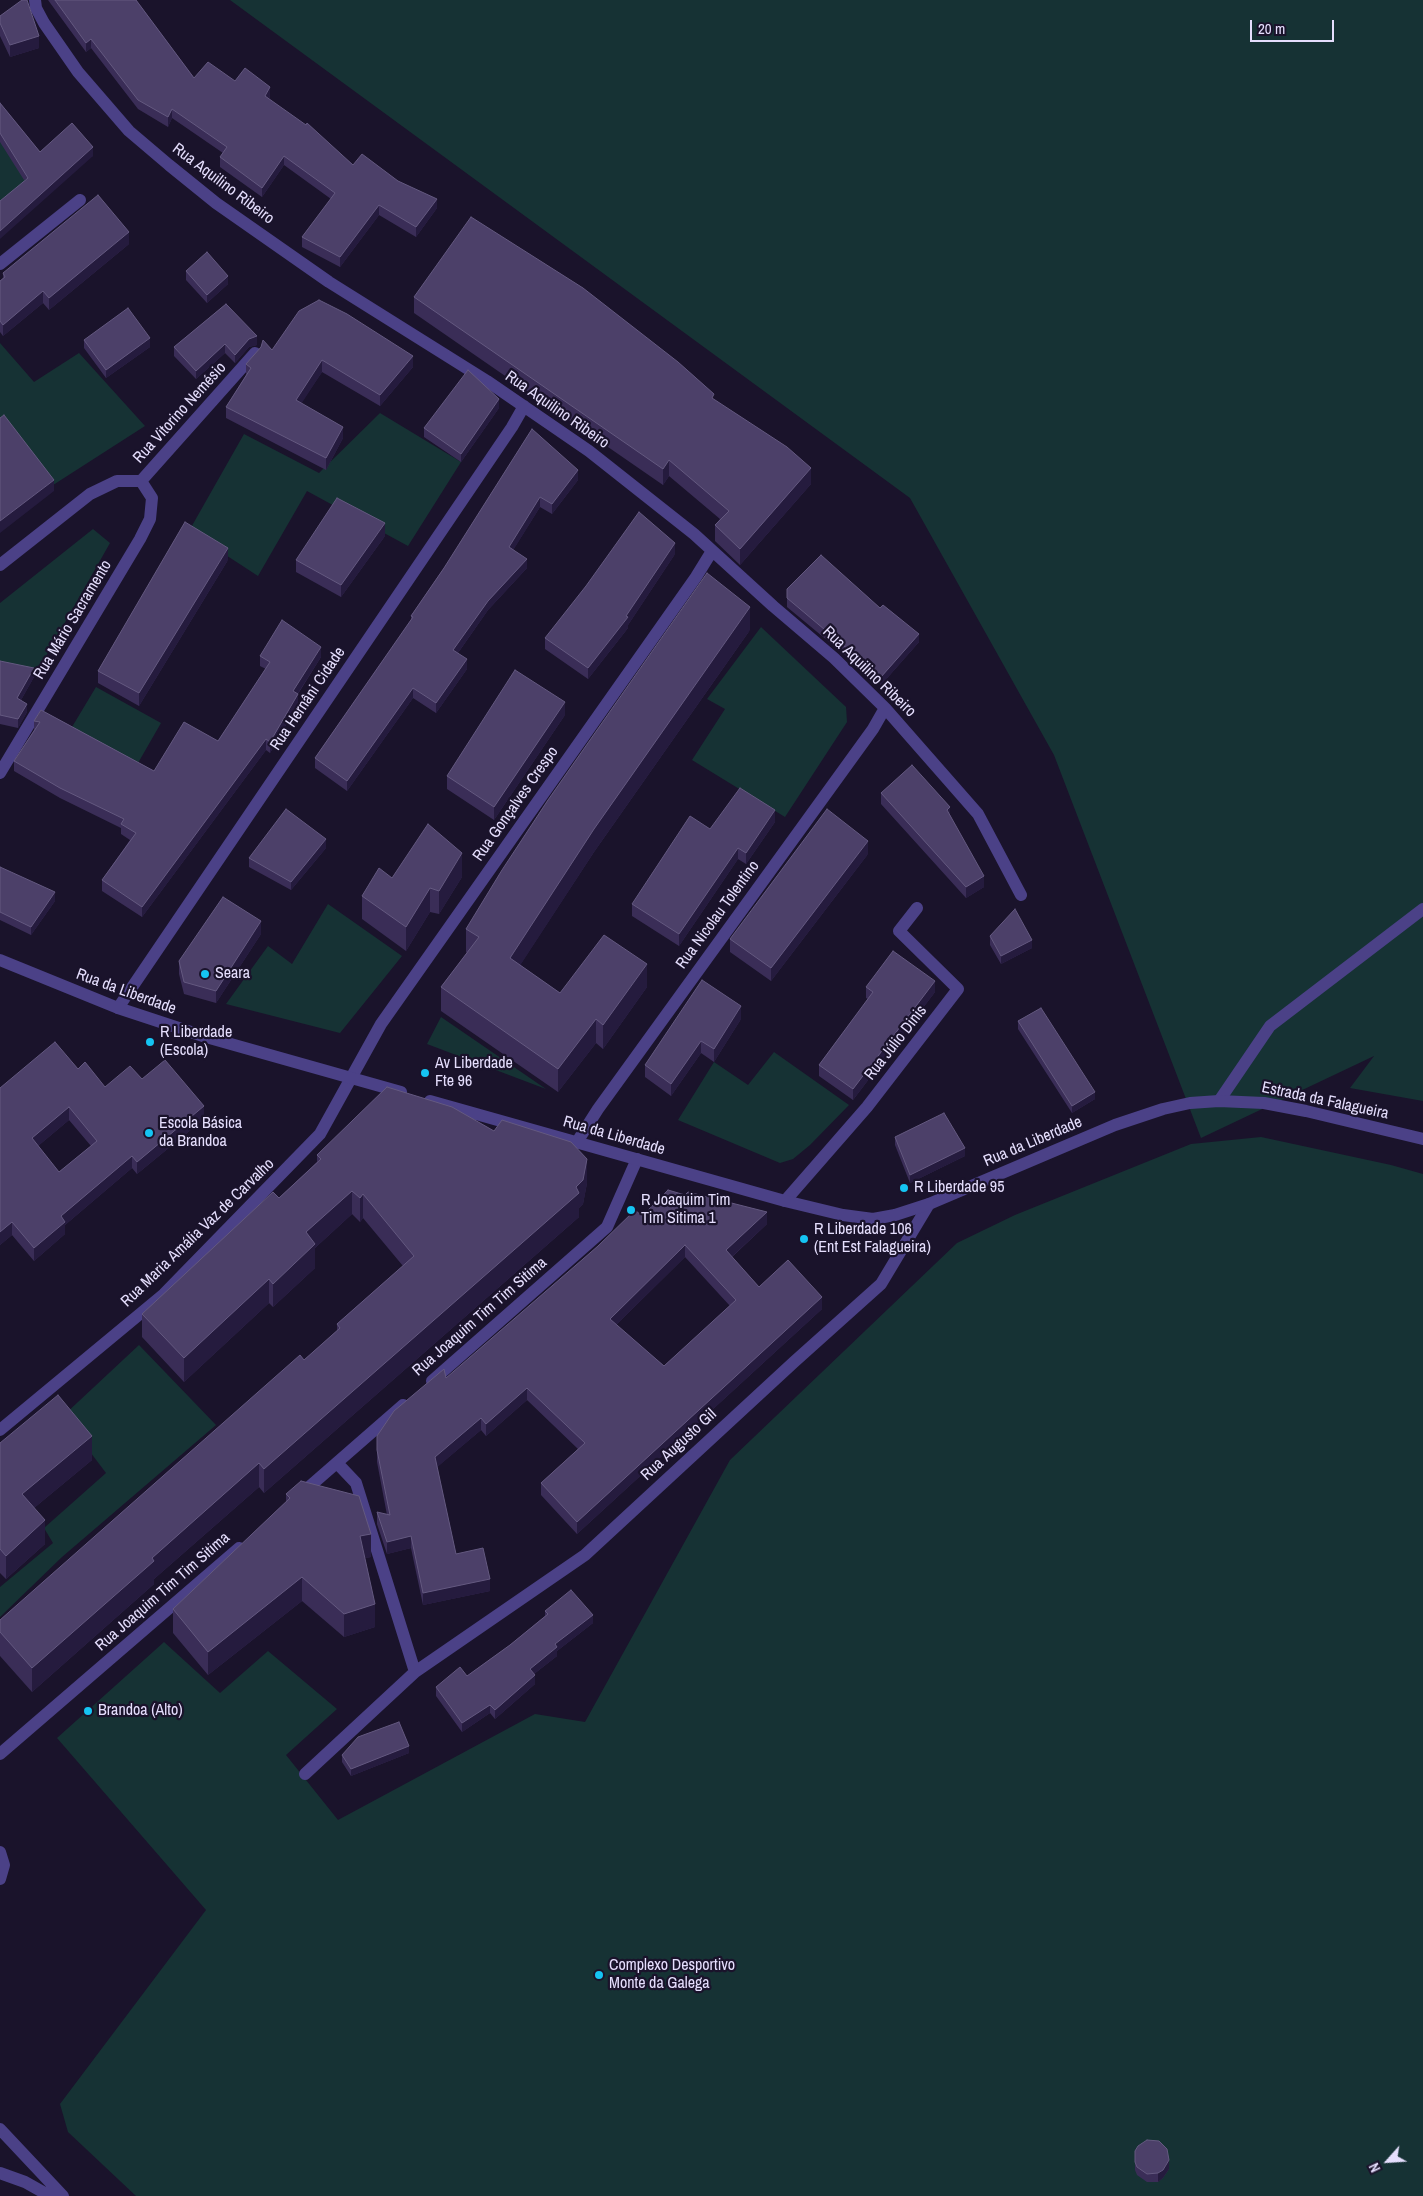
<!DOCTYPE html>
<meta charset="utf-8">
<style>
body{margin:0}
#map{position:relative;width:1423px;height:2196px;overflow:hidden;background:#1a132b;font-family:"Archivo Narrow",sans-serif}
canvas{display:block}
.north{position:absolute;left:1363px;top:2136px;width:50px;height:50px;-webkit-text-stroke:4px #1a132b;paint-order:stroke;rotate:244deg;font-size:14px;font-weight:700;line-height:20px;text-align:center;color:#e5defd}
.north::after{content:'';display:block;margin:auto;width:18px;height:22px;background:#e5defd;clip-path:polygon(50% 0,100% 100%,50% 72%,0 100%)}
.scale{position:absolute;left:1250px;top:20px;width:84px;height:22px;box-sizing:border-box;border:2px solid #e5defd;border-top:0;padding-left:6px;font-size:15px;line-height:18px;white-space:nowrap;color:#e5defd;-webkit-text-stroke:4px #1a132b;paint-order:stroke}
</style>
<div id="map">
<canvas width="1423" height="2196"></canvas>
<div class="north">N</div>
<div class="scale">20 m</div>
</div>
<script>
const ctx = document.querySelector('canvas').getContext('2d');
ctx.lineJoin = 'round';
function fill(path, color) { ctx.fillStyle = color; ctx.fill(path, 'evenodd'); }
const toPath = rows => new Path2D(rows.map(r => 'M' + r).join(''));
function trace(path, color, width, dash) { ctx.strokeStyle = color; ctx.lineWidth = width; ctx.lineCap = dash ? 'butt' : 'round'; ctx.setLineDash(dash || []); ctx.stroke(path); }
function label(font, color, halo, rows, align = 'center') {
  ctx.font = font + ' "Archivo Narrow",sans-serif'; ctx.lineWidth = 4.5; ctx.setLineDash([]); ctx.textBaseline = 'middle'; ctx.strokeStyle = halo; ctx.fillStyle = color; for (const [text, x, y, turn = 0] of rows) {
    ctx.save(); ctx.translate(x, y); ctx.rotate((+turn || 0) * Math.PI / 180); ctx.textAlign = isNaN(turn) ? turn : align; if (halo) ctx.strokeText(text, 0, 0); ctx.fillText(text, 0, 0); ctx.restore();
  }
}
const green = toPath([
 [230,0,1423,0,1423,1101,1350,1088,1374,1056,1201,1138,1054,755,910,498],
 [0,114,28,186,0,209],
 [0,343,34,382,79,353,145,426,50,487,0,430],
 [380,413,461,462,408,546,307,491,258,576,189,531,244,434,319,473],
 [93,529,110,543,34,677,0,671,0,603],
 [761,627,846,707,847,722,785,817,692,760,725,709,707,699],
 [96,687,161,723,134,770,69,732],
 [328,904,402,956,340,1033,226,1004,268,946,292,964],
 [441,1017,546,1089,427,1044],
 [774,1052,849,1105,810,1145,793,1159,780,1163,678,1120,714,1062,748,1085],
 [1261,1137,1391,1165,1423,1174,1423,2196,136,2196,68,2132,60,2104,206,1910,57,1738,164,1642,220,1693,268,1651,337,1709,286,1755,338,1820,535,1714,585,1722,730,1460,957,1243,1015,1215,1191,1144],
 [139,1345,216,1425,62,1557,0,1617,0,1587,53,1543,44,1528,106,1473,63,1416]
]);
const minor = toPath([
 [35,0,36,8,44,23,78,72,129,131,169,165,216,203,329,282,487,381,589,451,694,534,773,606,834,658,885,708,978,814,1021,895],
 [0,264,80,200],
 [141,481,255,353],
 [0,565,90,494,117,481,141,481],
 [0,773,140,539,150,519,152,498,141,481],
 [118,1008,512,427,524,406],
 [1219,1101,1270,1026,1423,909],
 [577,1142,598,1109,873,729,885,708],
 [785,1201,867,1107,958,989,899,931,917,908],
 [432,1381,607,1227,637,1159],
 [0,1430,164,1294,320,1134,381,1024,696,577,712,551],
 [337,1463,356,1483,415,1672],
 [301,1494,403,1405],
 [0,1754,239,1548],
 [305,1774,415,1672,585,1555,794,1362,881,1284,929,1204],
 [0,1852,4,1865,0,1879],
 [0,2129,63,2196],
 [0,2173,25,2182,50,2196]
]);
const tertiary = toPath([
 [0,960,118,1008,206,1037,401,1092],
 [430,1101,785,1201,843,1215,873,1219,895,1215,929,1204,1115,1125,1163,1109,1190,1103,1219,1101,1264,1103,1306,1111,1423,1139]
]);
const wall = toPath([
 [48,0,136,0,194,78,235,81,270,96,269,99,353,165,398,181,437,208,416,237,379,215,340,267,302,247,302,237,331,199,284,165,262,197,220,167,220,157,223,153,172,118,168,127,138,109,91,48,86,52],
 [0,16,39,48,10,57,0,36],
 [0,103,40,152,93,156,24,180,0,142],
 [129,244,49,310,43,303,3,336,0,332,0,281,3,278,3,273],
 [186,271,228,284,207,303,186,280],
 [414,297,714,400,811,484,740,565,715,541,715,525,720,519,669,476,663,485,414,313],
 [226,304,257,345,249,347,235,363,225,353,196,379,174,356,174,347],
 [84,340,150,347,106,378,84,348],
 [272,350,413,367,380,406,322,372,301,403,343,438,326,470,226,418,226,407,246,375,246,364],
 [499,408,461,462,424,437,424,428],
 [578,470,578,480,552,514,540,507,513,550,527,568,488,610,458,653,467,669,436,713,413,698,347,791,315,768,315,758,411,621,411,616,444,568],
 [385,536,341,597,296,572,296,560],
 [675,554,628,625,628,628,588,679,545,649,545,638],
 [228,560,139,706,98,683,98,671],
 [787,589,880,608,919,642,881,685,787,607],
 [750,630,594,852,520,965,560,993,647,987,603,1049,596,1043,558,1092,441,1011,441,987,467,953,466,952,466,929],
 [260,656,321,657,298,694,298,704,270,753,266,750,142,917,102,891,102,880,130,840,121,834,121,828,60,798,14,771,14,761,34,730,34,721,41,710,154,771,218,741,266,669,260,666],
 [0,661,34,677,21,700,27,712,18,728,0,724],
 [565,715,494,820,447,789,447,776],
 [881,793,950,815,984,887,966,898,881,804],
 [775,822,746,864,738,859,679,946,632,916,632,904,710,829],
 [326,848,291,890,249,867,249,858],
 [868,854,771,981,730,952,730,939],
 [0,867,55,901,31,935,0,920],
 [462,877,439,914,430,912,406,951,362,919,362,896,392,878],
 [261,934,216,1003,184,994,179,974,179,961],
 [990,936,1032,948,1001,964,990,945],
 [866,987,935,992,853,1100,819,1076,819,1065,868,999,866,998],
 [741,1019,714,1062,701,1053,671,1096,645,1077,645,1065],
 [1018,1021,1095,1099,1072,1113,1018,1029],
 [78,1069,105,1087,142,1079,204,1119,137,1174,132,1168,65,1225,65,1234,34,1261,12,1235,0,1245,0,1088],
 [69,1120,91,1146,59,1172,38,1146],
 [494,1131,587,1183,583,1204,579,1208,579,1217,264,1493,259,1487,154,1579,154,1584,32,1692,0,1656,0,1620,304,1360,337,1331,337,1324,403,1266,363,1218,360,1222,352,1214,315,1248,315,1268,273,1307,269,1303,184,1382,142,1337,142,1314,279,1198,317,1162,317,1155],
 [895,1137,965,1156,910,1183,895,1145],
 [642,1216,767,1224,732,1257,759,1287,822,1309,577,1534,541,1495,541,1483,578,1449,527,1400,486,1436,481,1430,437,1467,456,1554,490,1591,423,1605,411,1548,387,1554,377,1524,377,1512,387,1515,377,1462,377,1436],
 [685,1257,730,1306,664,1366,616,1325],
 [0,1443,92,1460,34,1508,45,1544,6,1579,0,1573],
 [286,1494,371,1557,365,1558,375,1627,344,1637,302,1601,208,1675,173,1633,173,1609,286,1502],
 [545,1611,593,1623,557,1651,557,1656,534,1674,535,1684,495,1719,490,1713,462,1732,436,1696,436,1687,467,1676,510,1645,545,1616],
 [409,1753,351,1776,342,1762,342,1755],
 [1135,2151,1169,2169,1163,2178,1158,2182,1147,2182,1137,2175,1135,2170]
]);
const shadedWall = toPath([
 [39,36,39,48,10,57,10,45],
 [91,39,91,48,86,52,86,43],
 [270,87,270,96,265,106,265,96],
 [172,109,172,118,168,127,168,117],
 [93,147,93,156,0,239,0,231],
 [284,156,284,165,262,197,262,188],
 [437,199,437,208,416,237,416,227],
 [379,205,379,215,340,267,340,257],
 [129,232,129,244,49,310,49,298],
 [228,276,228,284,207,303,207,295],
 [43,291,43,303,3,336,3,325],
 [257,336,257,345,249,347,235,363,235,355,249,339],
 [150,338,150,347,106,378,106,370],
 [225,344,225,353,196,379,196,371],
 [413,356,413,367,380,406,380,395],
 [322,360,322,372,296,412,296,400],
 [499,399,499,408,461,462,461,454],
 [343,427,343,438,326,470,326,458],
 [669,460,669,476,663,485,663,469],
 [811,468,811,484,740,565,740,549],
 [578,470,578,480,552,514,552,504],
 [54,480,54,491,0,533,0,521],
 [540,497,540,507,509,557,509,547],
 [385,523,385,536,341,597,341,585],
 [675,543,675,554,628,625,628,628,588,679,588,668,626,616],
 [228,548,228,560,139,706,139,693],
 [527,559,527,568,488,610,453,660,453,650,488,601],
 [750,607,750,630,594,852,510,981,510,958,594,829],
 [919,634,919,642,881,685,881,677],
 [321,647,321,657,293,701,293,691],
 [467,659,467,669,436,713,436,703],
 [34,668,34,677,17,707,17,698],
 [413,688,413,698,347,791,347,781],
 [298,694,298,704,270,753,270,742],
 [565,702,565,715,494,820,494,807],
 [27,704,27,712,18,728,18,719],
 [266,739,266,750,142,917,142,907],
 [950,807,950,818,947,810],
 [775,810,775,822,746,864,746,853],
 [326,839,326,848,291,890,291,882],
 [868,841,868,854,771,981,771,968],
 [738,848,738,859,679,946,679,934],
 [462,853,462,877,439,914,439,891],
 [984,876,984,887,966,898,966,887],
 [430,888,430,912,406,951,406,927],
 [55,892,55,901,31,935,31,927],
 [261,921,261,934,216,1003,216,991],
 [1032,940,1032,948,1001,964,1001,956],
 [647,964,647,987,603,1049,603,1025],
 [935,981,935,992,853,1100,853,1089],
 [741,1006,741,1019,714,1062,714,1049],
 [596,1019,596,1043,558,1092,558,1069],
 [701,1041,701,1053,671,1096,671,1084],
 [1095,1092,1095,1099,1072,1113,1072,1106],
 [204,1106,204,1119,137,1174,137,1162],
 [69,1107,69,1120,32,1151,32,1138],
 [965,1148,965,1156,910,1183,910,1175],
 [132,1156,132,1168,65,1225,65,1234,34,1261,34,1248,61,1216],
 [587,1159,587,1183,583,1204,579,1208,579,1217,264,1493,264,1469,576,1187],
 [352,1191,352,1214,315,1248,315,1268,273,1307,273,1284,306,1232],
 [363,1194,363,1218,360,1222,360,1198],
 [767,1212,767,1224,726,1262,726,1250],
 [12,1222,12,1235,0,1245,0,1232],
 [685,1245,685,1257,610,1331,610,1319],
 [269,1279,269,1303,184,1382,184,1358],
 [822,1297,822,1309,577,1534,577,1522],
 [527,1388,527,1400,486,1436,486,1424],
 [481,1418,481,1430,435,1469,435,1457],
 [92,1436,92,1460,22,1518,22,1494],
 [259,1463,259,1487,154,1579,154,1584,32,1692,32,1668,152,1558],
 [45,1520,45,1544,6,1579,6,1556],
 [371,1534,371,1557,360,1559,360,1536],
 [411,1536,411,1548,387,1554,387,1542],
 [302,1577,302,1601,208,1675,208,1652],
 [490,1579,490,1591,423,1605,423,1593],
 [375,1604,375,1627,344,1637,344,1614],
 [593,1615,593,1623,557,1651,557,1656,530,1677,530,1669,555,1644],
 [535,1675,535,1684,495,1719,495,1710],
 [490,1705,490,1713,462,1732,462,1723],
 [409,1746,409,1753,351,1776,351,1769],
 [1169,2160,1169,2169,1163,2178,1158,2182,1158,2173]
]);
const building = toPath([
 [22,0,27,0,39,36,10,45,0,23,0,16,22,0],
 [55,0,136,0,194,78,208,62,235,81,245,68,270,87,265,96,306,125,307,123,353,165,362,154,398,181,437,199,416,227,379,205,340,257,302,237,335,193,284,156,262,188,220,157,227,147,172,109,168,117,138,100,91,39,86,43,55,0],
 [0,103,40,152,72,123,93,147,0,231,0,201,28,178,0,133,0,103],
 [98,195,129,232,49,298,43,291,3,325,0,321,0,281,5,277,3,273,98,195],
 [471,217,583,288,678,362,714,394,712,398,787,447,811,468,740,549,715,525,729,511,669,460,663,469,414,297,471,217],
 [207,252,228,276,207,295,186,271,207,252],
 [319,300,347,314,413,356,380,395,322,360,296,400,343,427,326,458,226,407,251,368,246,364,261,347,263,340,272,350,299,311,319,300],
 [226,304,257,336,249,339,235,355,225,344,196,371,174,347,226,304],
 [128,308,150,338,106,370,84,340,128,308],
 [468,370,499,399,461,454,424,428,468,370],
 [4,415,54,480,0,521,0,418,4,415],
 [532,429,578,470,552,504,540,497,509,547,527,559,488,601,453,650,467,659,436,703,413,688,347,781,315,758,413,617,411,616,444,568,532,429],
 [337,498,385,523,341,585,296,560,337,498],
 [639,512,675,543,626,616,628,617,588,668,545,638,586,586,639,512],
 [185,522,228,548,139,693,98,671,185,522],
 [821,555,880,608,883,605,919,634,881,677,787,598,787,589,821,555],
 [707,573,750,607,594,829,510,958,560,993,604,935,647,964,603,1025,596,1019,558,1069,441,987,479,937,466,929,502,870,548,800,707,573],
 [282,620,321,647,293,691,298,694,270,742,266,739,142,907,102,880,136,833,121,824,124,819,60,788,14,761,40,722,34,721,41,710,154,771,184,722,218,741,270,662,260,656,282,620],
 [0,661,34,668,17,698,27,704,18,719,0,715,0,661],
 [515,670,565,702,494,807,447,776,515,670],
 [912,765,950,807,947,810,984,876,966,887,881,793,912,765],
 [740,788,775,810,746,853,738,848,679,934,632,904,690,816,710,829,740,788],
 [286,809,326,839,291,882,249,858,286,809],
 [827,809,868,841,771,968,730,939,827,809],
 [428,824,462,853,439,891,430,888,406,927,362,896,379,868,392,878,428,824],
 [0,867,55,892,31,927,0,912,0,867],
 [223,897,261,921,216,991,184,982,179,961,223,897],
 [1015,909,1032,940,1001,956,990,936,1015,909],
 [893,951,935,981,853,1089,819,1065,873,992,866,987,893,951],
 [702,980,741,1006,714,1049,701,1041,671,1084,645,1065,702,980],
 [1041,1008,1095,1092,1072,1106,1018,1021,1041,1008],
 [55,1042,78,1069,85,1062,105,1087,130,1066,142,1079,165,1060,204,1106,137,1162,132,1156,61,1216,65,1222,34,1248,12,1222,0,1232,0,1088,55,1042],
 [69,1107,97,1141,59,1172,32,1138,69,1107],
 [387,1087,452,1107,494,1131,502,1120,571,1142,587,1159,583,1180,576,1187,579,1193,264,1469,259,1463,152,1558,154,1561,32,1668,0,1632,0,1620,300,1355,304,1360,340,1328,337,1324,414,1256,363,1194,360,1198,352,1191,306,1232,315,1244,273,1284,269,1279,184,1358,142,1314,273,1192,279,1198,321,1159,317,1155,387,1087],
 [944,1113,965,1148,910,1175,895,1137,944,1113],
 [668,1190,685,1195,688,1192,767,1212,726,1250,759,1287,788,1260,822,1297,577,1522,541,1483,585,1443,527,1388,486,1424,481,1418,435,1457,456,1554,483,1548,490,1579,423,1593,411,1536,387,1542,377,1512,390,1515,377,1450,377,1436,394,1411,444,1369,446,1378,598,1246,635,1210,642,1216,668,1190],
 [685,1245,736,1300,664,1366,610,1319,685,1245],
 [58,1395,92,1436,22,1494,45,1520,6,1556,0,1549,0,1443,58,1395],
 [301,1481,359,1496,371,1534,360,1536,375,1604,344,1614,302,1577,208,1652,173,1609,290,1498,286,1494,301,1481],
 [571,1590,593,1615,555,1644,557,1647,530,1669,535,1675,495,1710,490,1705,462,1723,436,1687,460,1667,467,1676,510,1645,548,1614,545,1611,571,1590],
 [399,1722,409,1746,351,1769,342,1755,358,1737,399,1722],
 [1147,2140,1159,2141,1167,2149,1169,2160,1163,2170,1158,2173,1147,2174,1137,2167,1135,2162,1135,2151,1138,2146,1147,2140]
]);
const markers = [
 [205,974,5,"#15c4f3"],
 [150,1042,5,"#15c4f3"],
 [425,1073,5,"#15c4f3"],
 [149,1133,5,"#15c4f3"],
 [904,1188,5,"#15c4f3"],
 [631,1210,5,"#15c4f3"],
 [804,1239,5,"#15c4f3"],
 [88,1711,5,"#15c4f3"],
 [599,1975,5,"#15c4f3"]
];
const streetNames = [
 ["Rua Aquilino Ribeiro",223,184,37],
 ["Rua Aquilino Ribeiro",557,410,35],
 ["Rua Vitorino Nemésio",180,413,-48],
 ["Rua Mário Sacramento",73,620,-59],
 ["Rua Aquilino Ribeiro",869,672,44],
 ["Rua Hernâni Cidade",308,699,-56],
 ["Rua Gonçalves Crespo",516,804,-55],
 ["Rua Nicolau Tolentino",718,915,-54],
 ["Rua da Liberdade",126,992,20],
 ["Rua Júlio Dinis",896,1043,-52],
 ["Estrada da Falagueira",1325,1101,12],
 ["Rua da Liberdade",614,1136,16],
 ["Rua da Liberdade",1033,1142,-23],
 ["Rua Maria Amália Vaz de Carvalho",198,1233,-44],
 ["Rua Joaquim Tim Tim Sitima",480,1317,-41],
 ["Rua Augusto Gil",679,1445,-43],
 ["Rua Joaquim Tim Tim Sitima",163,1592,-41]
];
const poiNames = [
 ["Seara",215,974],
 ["R Liberdade",160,1033],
 ["(Escola)",160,1051],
 ["Av Liberdade",435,1064],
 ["Fte 96",435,1082],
 ["Escola Básica",159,1124],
 ["da Brandoa",159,1142],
 ["R Liberdade 95",914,1188],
 ["R Joaquim Tim",641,1201],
 ["Tim Sitima 1",641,1219],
 ["R Liberdade 106",814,1230],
 ["(Ent Est Falagueira)",814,1248],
 ["Brandoa (Alto)",98,1711],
 ["Complexo Desportivo",609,1966],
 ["Monte da Galega",609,1984]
];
fill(green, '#163234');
trace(minor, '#4b4187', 12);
trace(tertiary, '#4b4187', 12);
fill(wall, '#3a2d57');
fill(shadedWall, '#251b3e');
fill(building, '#4c4069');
trace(building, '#645980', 1);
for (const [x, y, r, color] of markers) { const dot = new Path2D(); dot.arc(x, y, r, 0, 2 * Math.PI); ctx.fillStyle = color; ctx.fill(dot); trace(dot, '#1a132b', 2); }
label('16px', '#e5defd', '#1a132b', streetNames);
label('16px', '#e5defd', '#1a132b', poiNames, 'left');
</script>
